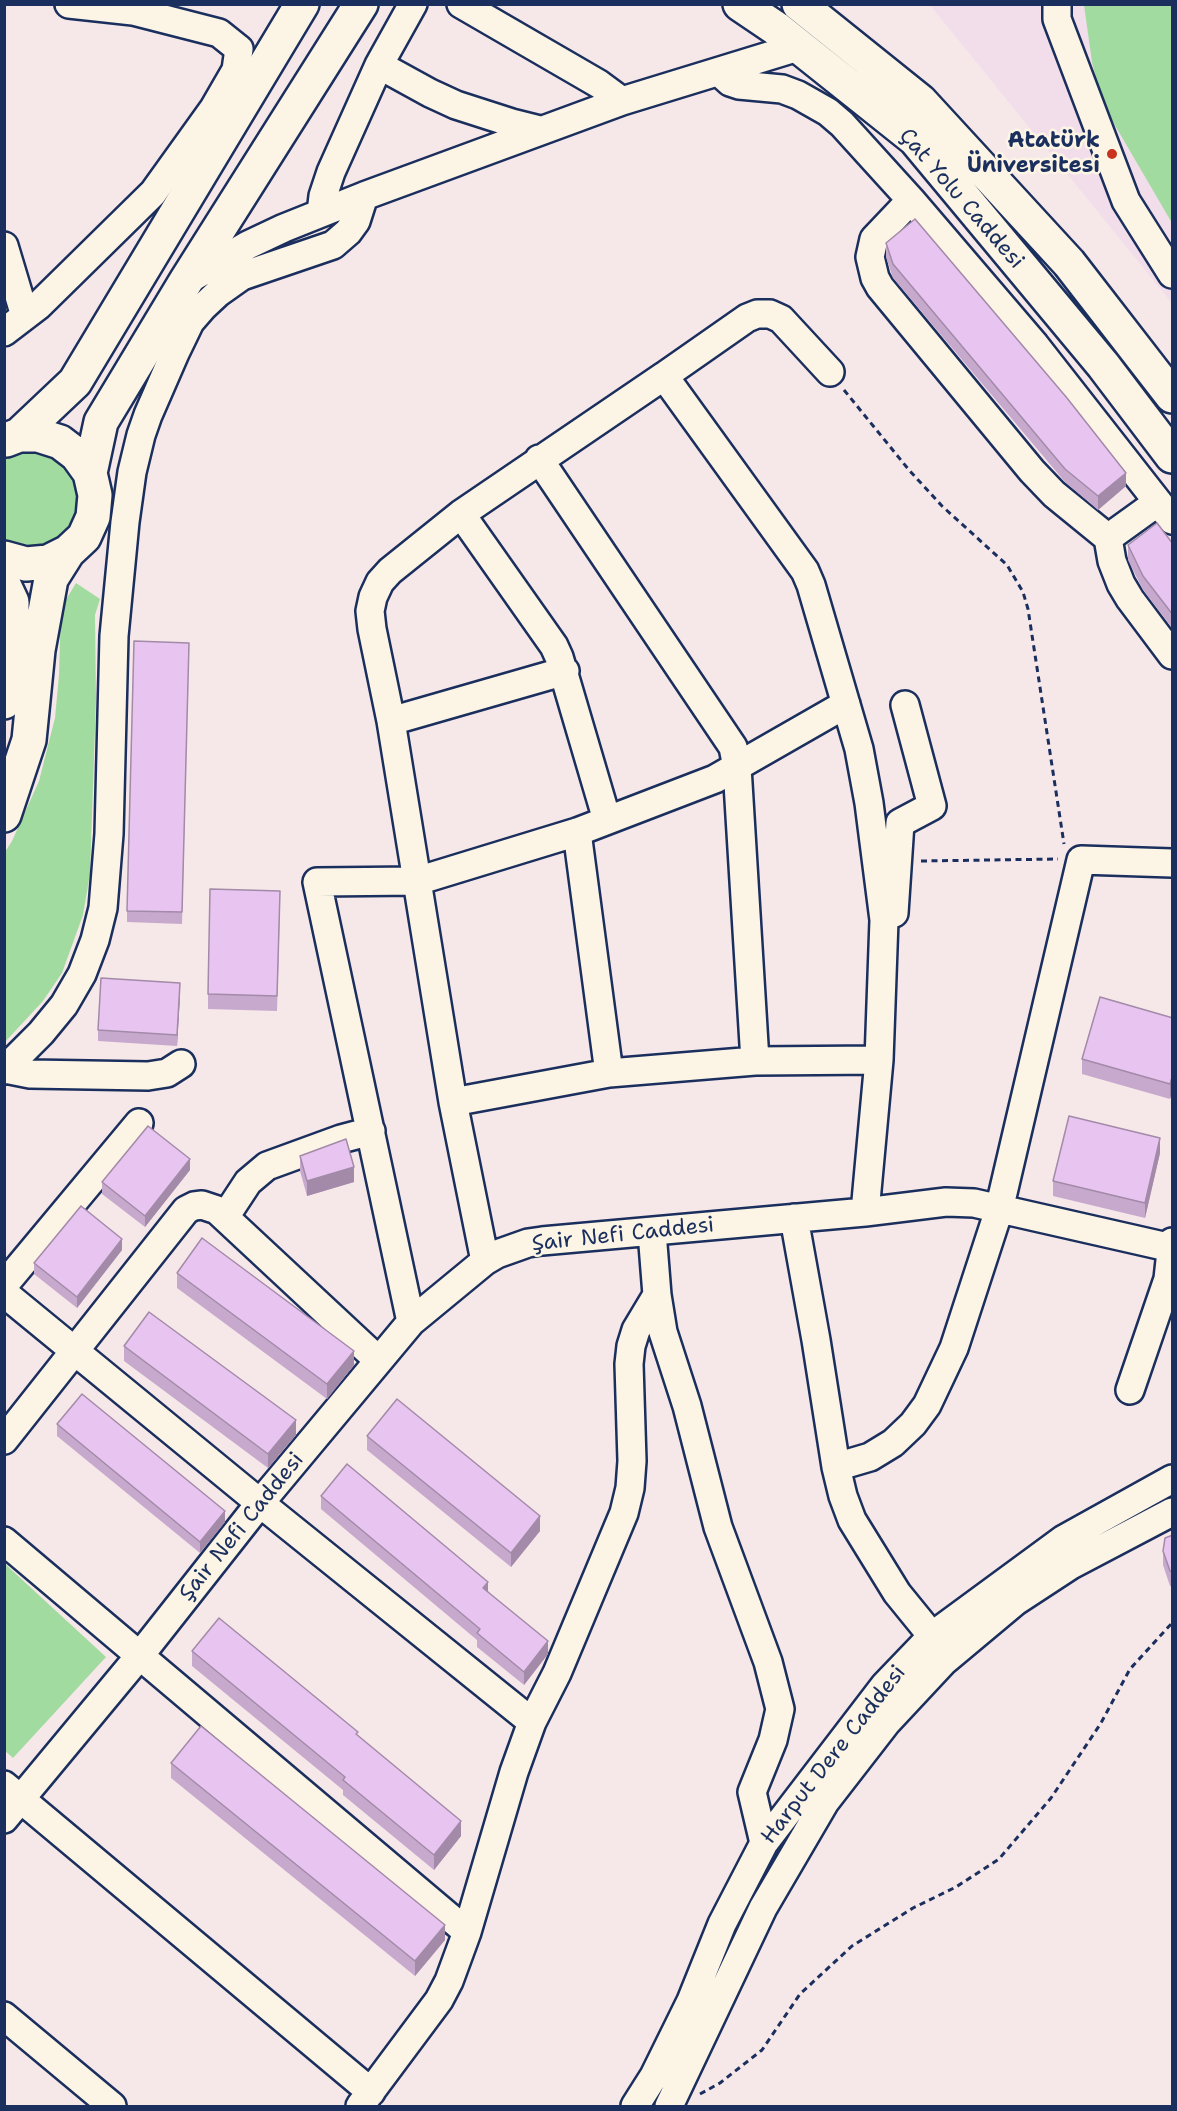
<!DOCTYPE html>
<meta charset="utf-8">
<style>
body{margin:0}
#map{position:relative;width:1177px;height:2111px;overflow:hidden;background:#f6e7e8;font-family:"Shantell Sans",sans-serif}
canvas{display:block}
.frame{position:absolute;inset:0;border:6px solid #1b2f5e;pointer-events:none}
</style>
<div id="map">
<canvas width="1177" height="2111"></canvas>
<div class="frame"></div>
</div>
<script>
const ctx = document.querySelector('canvas').getContext('2d');
ctx.lineJoin = 'round';
function fill(path, color) { ctx.fillStyle = color; ctx.fill(path, 'evenodd'); }
const toPath = rows => new Path2D(rows.map(r => 'M' + r).join(''));
function trace(path, color, width, dash) { ctx.strokeStyle = color; ctx.lineWidth = width; ctx.lineCap = dash ? 'butt' : 'round'; ctx.setLineDash(dash || []); ctx.stroke(path); }
function label(font, color, halo, rows, align = 'center') {
  ctx.font = font + ' "Shantell Sans",sans-serif'; ctx.lineWidth = 5; ctx.setLineDash([]); ctx.textBaseline = 'middle'; ctx.strokeStyle = halo; ctx.fillStyle = color; for (const [text, x, y, turn = 0] of rows) {
    ctx.save(); ctx.translate(x, y); ctx.rotate((+turn || 0) * Math.PI / 180); ctx.textAlign = isNaN(turn) ? turn : align; if (halo) ctx.strokeText(text, 0, 0); ctx.fillText(text, 0, 0); ctx.restore();
  }
}
const built = toPath([
 [930,5,1172,5,1172,303]
]);
const green = toPath([
 [1084,5,1172,5,1172,223,1102,103,1092,62],
 [32,445,77,466,85,518,45,552,5,542,4,455],
 [76,583,100,599,95,615,96,699,90,874,83,915,62,973,43,1001,5,1042,5,852,12,841,39,781,55,718,59,675,61,608],
 [4,1563,106,1657,13,1758,4,1750]
]);
const path = toPath([
 [844,390,909,470,942,506,1007,565,1023,592,1028,609,1064,844],
 [921,861,1058,859],
 [700,2094,720,2083,762,2050,800,1994,852,1946,913,1908,956,1887,999,1859,1051,1798,1101,1723,1130,1669,1172,1623]
]);
const minor = toPath([
 [461,4,599,84,622,101],
 [1057,4,1057,19,1126,201,1172,274],
 [379,65,430,93,456,105,512,123,540,130],
 [719,72,730,82,739,85,782,89,798,95,828,112,842,124,911,200,1035,345,1172,520],
 [911,200,874,239,870,257,875,278,880,287,1032,471,1054,494,1108,538,1112,561,1121,584,1130,599,1172,655],
 [321,213,323,196,331,172,379,65,413,4],
 [4,246,25,316],
 [186,281,248,245,284,228,364,196,622,101,798,47],
 [4,332,38,306,153,193,214,108,236,70,239,49,219,33,133,11,69,4],
 [664,376,747,318,757,314,770,314,781,319,830,372],
 [539,459,733,747,737,767,755,1061],
 [461,514,554,646,559,657,607,820],
 [1108,538,1158,502],
 [391,721,565,671],
 [577,832,609,1073,755,1061,879,1060],
 [894,913,900,823,932,806,905,705],
 [5,1069,30,1074,148,1076,167,1073,181,1064],
 [4,1070,41,1033,64,1005,82,974,95,940,103,908,109,834,114,636,125,522,132,472,141,435,148,415,175,353,190,322,203,307,218,293,242,276,333,245,348,232,356,221,364,196],
 [453,1102,609,1073],
 [225,1217,248,1182,267,1166,341,1139,371,1131],
 [794,1218,816,1340,836,1467,843,1496,852,1520,897,1593,932,1636],
 [652,1232,657,1295,663,1332,687,1406,718,1527,768,1662,780,1709,773,1740,752,1792,764,1843],
 [485,1261,453,1102,391,721,372,629,370,611,373,597,380,582,390,571,461,514,664,376,805,571,811,585,859,749,869,803,884,920,879,1060,865,1212],
 [4,1285,139,1123],
 [4,1293,260,1503,532,1722],
 [411,1322,317,882,417,881,577,832,715,779,846,704],
 [1130,1390,1168,1279,1172,1242],
 [4,1440,186,1210,194,1206,202,1205,217,1210,378,1360],
 [836,1467,870,1457,893,1443,913,1424,927,1405,954,1348,999,1210,1081,860,1172,863],
 [4,1541,467,1932],
 [4,1785,371,2092],
 [4,1819,141,1654,260,1503,411,1322,485,1261,497,1254,528,1243,542,1241,865,1212,946,1202,974,1203,1172,1248],
 [4,2016,112,2106],
 [360,2106,439,2000,449,1981,467,1932,514,1772,532,1722,557,1673,624,1513,630,1488,632,1461,629,1364,631,1346,636,1330,657,1295],
 [635,2106,654,2076,691,2001,722,1924,764,1843,885,1685,932,1636,1064,1539,1172,1479],
 [669,2106,763,1908,825,1802,887,1722,943,1662,1016,1601,1071,1565,1172,1512]
]);
const major = toPath([
 [19,435,75,382,302,4],
 [90,473,101,422,186,281,361,4],
 [4,558,26,564,48,562,68,552,84,537,93,517,95,495,90,473,77,455,60,442,38,435,19,435,6,440],
 [4,585,12,602,12,654,4,702],
 [4,815,29,740,38,650,51,579,68,552]
]);
const highway = toPath([
 [740,4,777,29,915,139,1103,365,1172,456],
 [799,4,920,101,1069,263,1172,396]
]);
const wall = toPath([
 [886,243,1126,486,1098,510,1065,482,893,278,886,257],
 [1173,544,1173,629,1143,590,1128,560,1128,545],
 [189,643,182,924,127,922,127,911],
 [280,906,277,1011,208,1009,208,994],
 [180,995,177,1046,98,1041,98,1030],
 [1173,1018,1173,1089,1170,1099,1082,1074,1082,1059],
 [1160,1153,1145,1218,1053,1196,1053,1181],
 [300,1156,354,1182,307,1196,300,1171],
 [190,1170,145,1227,102,1194,102,1182],
 [122,1250,77,1308,34,1274,34,1263],
 [177,1273,354,1365,327,1399,177,1288],
 [124,1346,296,1435,268,1468,124,1361],
 [57,1424,225,1522,200,1553,57,1436],
 [367,1436,540,1531,511,1567,367,1450],
 [321,1496,488,1591,548,1654,524,1685,477,1647,477,1640,321,1509],
 [1173,1535,1173,1587,1170,1586,1163,1565,1163,1551],
 [192,1651,358,1736,461,1836,434,1870,343,1795,343,1790,192,1666],
 [171,1763,445,1940,415,1976,171,1778]
]);
const shadedWall = toPath([
 [1126,473,1126,486,1098,510,1098,496],
 [180,983,180,995,177,1046,177,1035],
 [1173,1074,1173,1089,1170,1099,1170,1084],
 [1160,1138,1160,1153,1145,1218,1145,1203],
 [190,1159,190,1170,145,1227,145,1216],
 [354,1167,354,1182,307,1196,307,1181],
 [122,1239,122,1250,77,1308,77,1297],
 [354,1351,354,1365,327,1399,327,1384],
 [296,1420,296,1435,268,1468,268,1454],
 [225,1511,225,1522,200,1553,200,1542],
 [540,1516,540,1531,511,1567,511,1553],
 [488,1582,488,1596,483,1588],
 [548,1641,548,1654,524,1685,524,1672],
 [461,1821,461,1836,434,1870,434,1855],
 [445,1925,445,1940,415,1976,415,1961]
]);
const building = toPath([
 [915,219,1067,398,1126,473,1098,496,1065,469,893,264,886,243,915,219],
 [1157,523,1173,544,1173,615,1143,576,1128,545,1157,523],
 [134,641,189,643,182,912,127,911,134,641],
 [210,889,280,891,277,996,208,994,210,889],
 [101,978,180,983,177,1035,98,1030,101,978],
 [1100,997,1173,1018,1173,1074,1170,1084,1082,1059,1100,997],
 [1069,1116,1160,1138,1145,1203,1053,1181,1069,1116],
 [148,1126,190,1159,145,1216,102,1182,148,1126],
 [346,1139,354,1167,307,1181,300,1156,346,1139],
 [81,1206,122,1239,77,1297,34,1263,81,1206],
 [202,1238,354,1351,327,1384,177,1273,202,1238],
 [149,1312,296,1420,268,1454,124,1346,149,1312],
 [82,1394,225,1511,200,1542,57,1424,82,1394],
 [397,1399,540,1516,511,1553,367,1436,397,1399],
 [347,1464,488,1582,483,1588,548,1641,524,1672,477,1633,480,1629,321,1496,347,1464],
 [1173,1535,1173,1572,1170,1571,1163,1551,1165,1538,1173,1535],
 [219,1618,358,1732,356,1734,461,1821,434,1855,343,1780,345,1777,192,1651,219,1618],
 [201,1726,445,1925,415,1961,171,1763,201,1726]
]);
const markers = [
 [1112,154,6,"#c8321e"]
];
const poiNames = [
 ["Atatürk",1100,141],
 ["Üniversitesi",1100,166]
];
const streetNames = [
 ["Çat Yolu Caddesi",961,199,49],
 ["Şair Nefi Caddesi",623,1235,-6],
 ["Şair Nefi Caddesi",242,1527,-51],
 ["Harput Dere Caddesi",834,1755,-52]
];
fill(built, '#f2ddea');
fill(green, '#a2dba0');
trace(minor, '#1b2f5e', 32);
trace(major, '#1b2f5e', 38);
trace(highway, '#1b2f5e', 38);
trace(path, '#1b2f5e', 3, [6, 4.5]);
trace(minor, '#fcf5e5', 27);
trace(major, '#fcf5e5', 33);
trace(highway, '#fcf5e5', 33);
fill(wall, '#c8a9ce');
fill(shadedWall, '#a28aa8');
fill(building, '#e8c5f0');
trace(building, '#a28aa8', 1.5);
for (const [x, y, r, color] of markers) { const dot = new Path2D(); dot.arc(x, y, r, 0, 2 * Math.PI); ctx.fillStyle = color; ctx.fill(dot); trace(dot, '#fcf5e5', 2); }
label('bold 22px', '#1b2f5e', '#fcf5e5', poiNames, 'right');
label('22px', '#1b2f5e', '#fcf5e5', streetNames);
</script>
